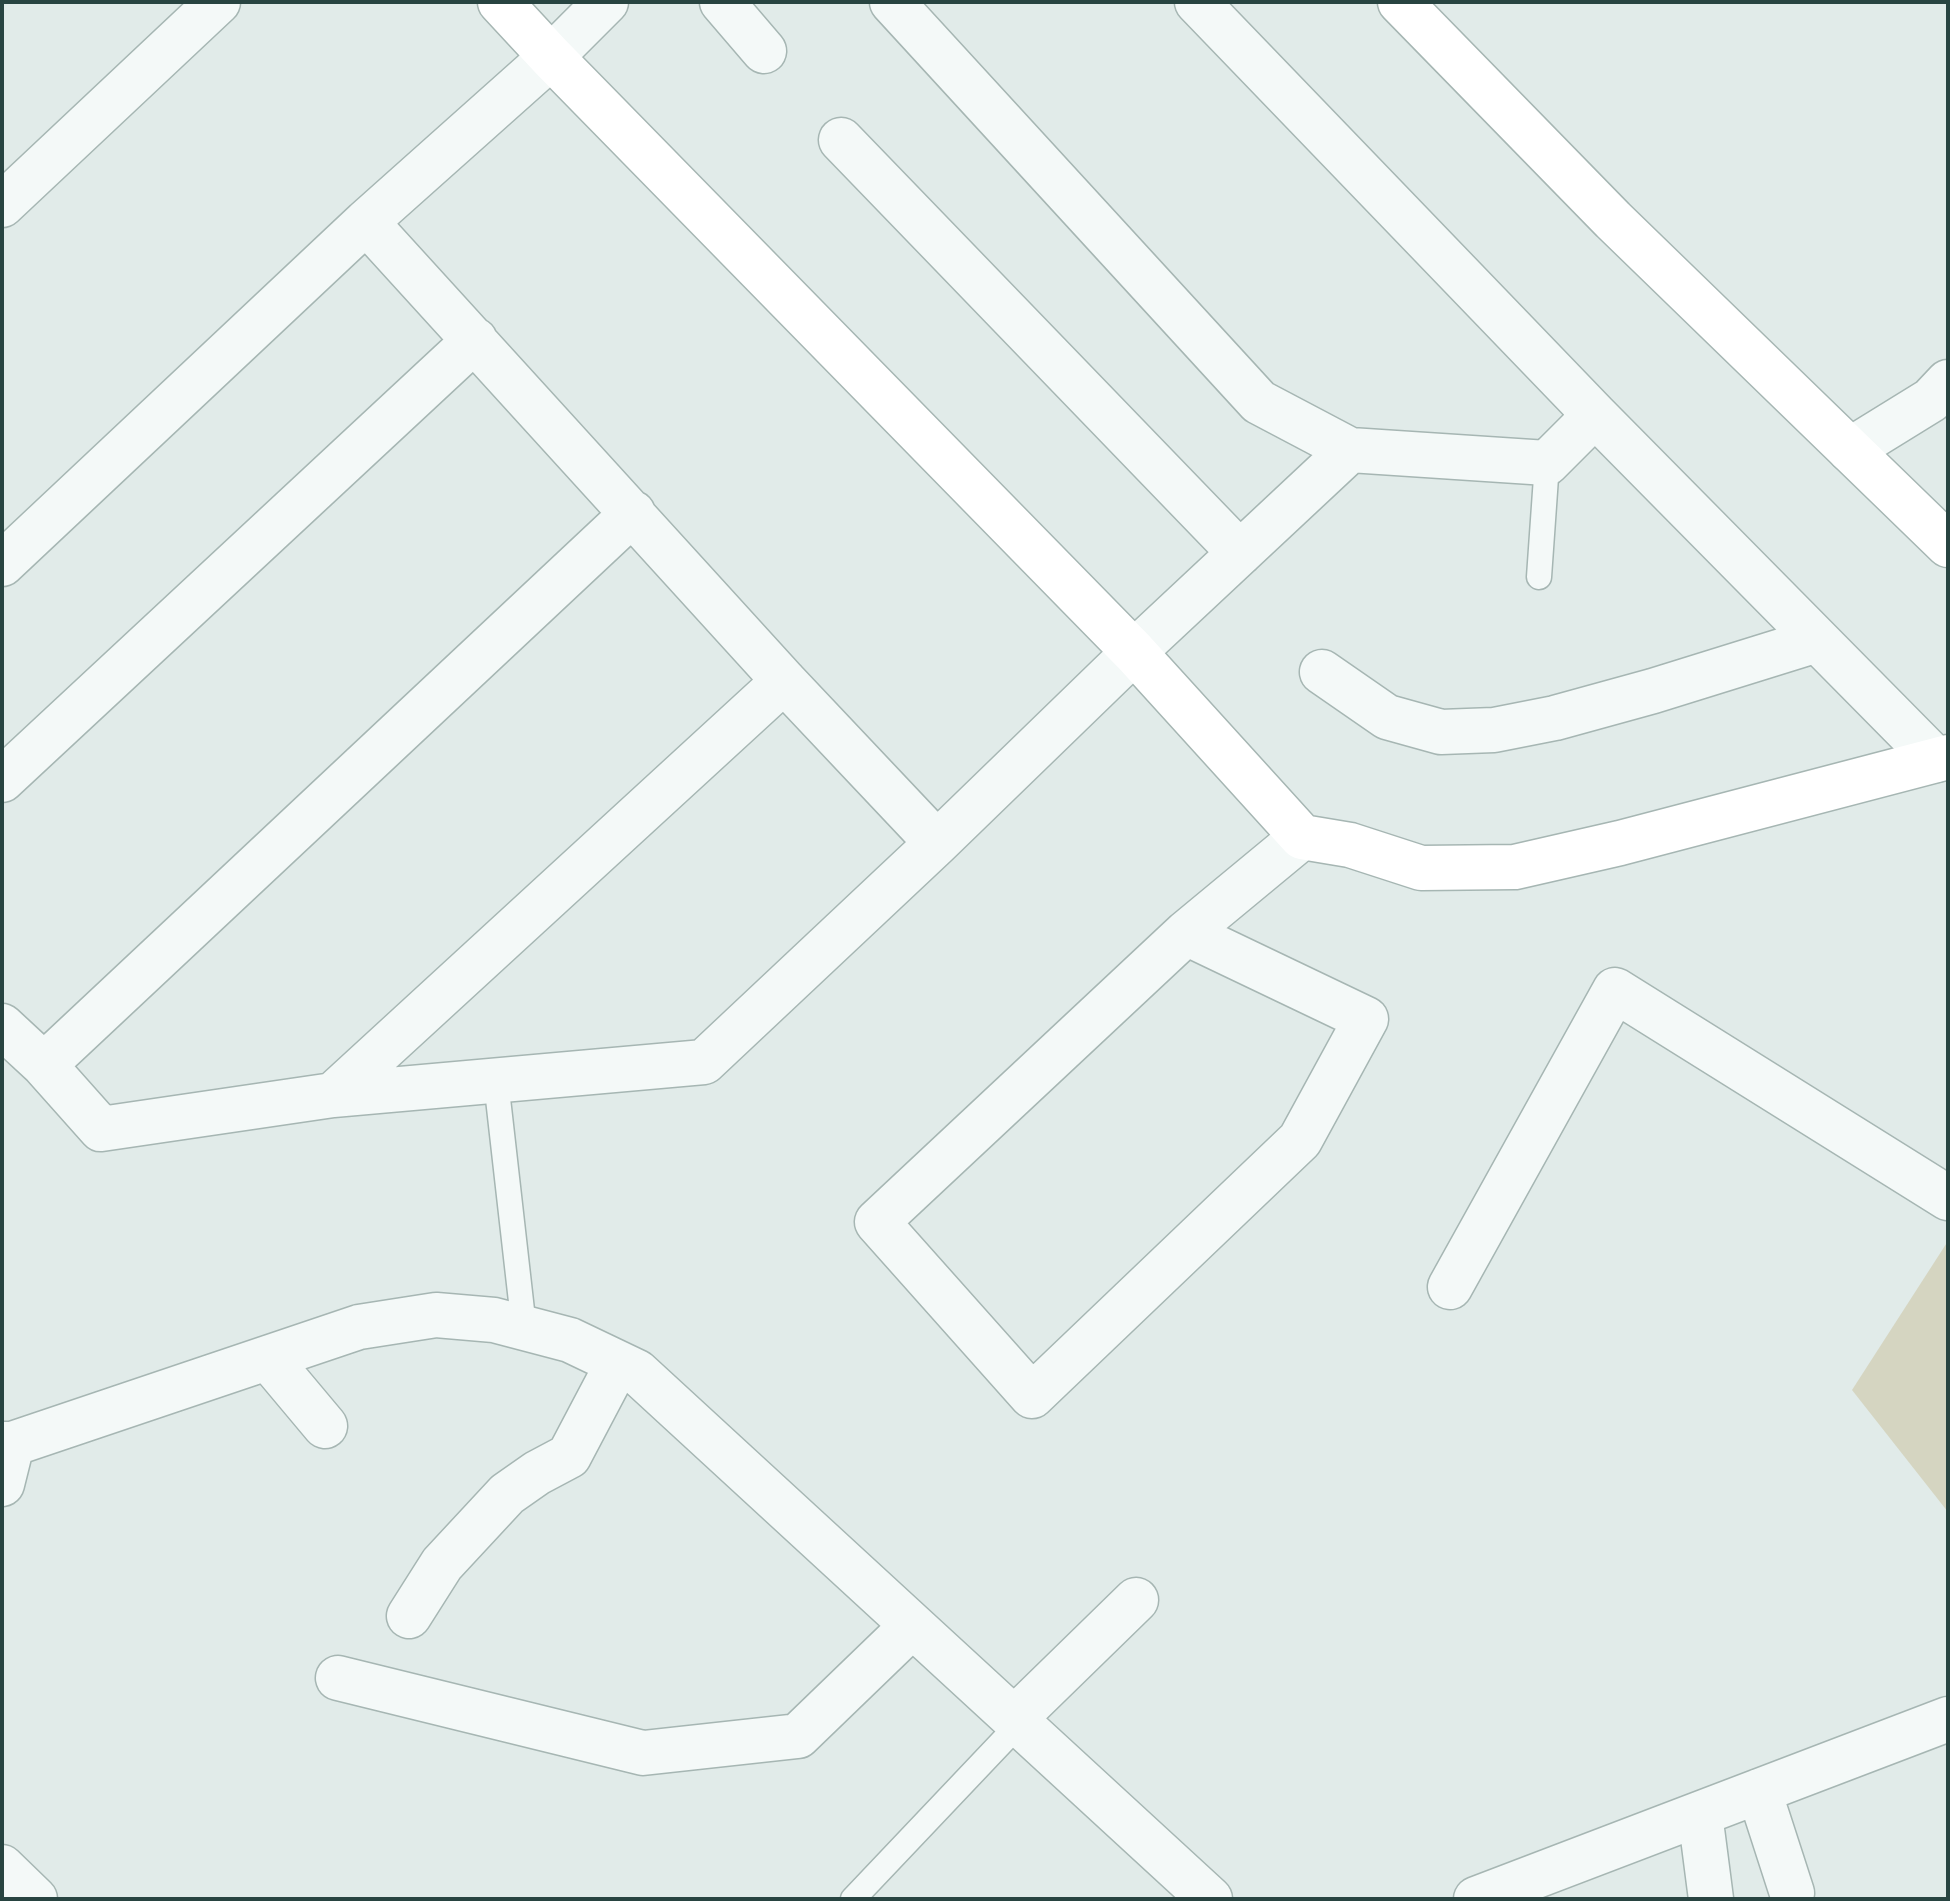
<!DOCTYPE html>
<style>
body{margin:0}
#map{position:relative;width:1950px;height:1901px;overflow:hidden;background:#e1ebe9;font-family:"DM Sans",sans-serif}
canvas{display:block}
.frame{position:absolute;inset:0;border:4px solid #284441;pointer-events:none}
</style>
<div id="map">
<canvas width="1950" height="1901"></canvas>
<div class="frame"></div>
</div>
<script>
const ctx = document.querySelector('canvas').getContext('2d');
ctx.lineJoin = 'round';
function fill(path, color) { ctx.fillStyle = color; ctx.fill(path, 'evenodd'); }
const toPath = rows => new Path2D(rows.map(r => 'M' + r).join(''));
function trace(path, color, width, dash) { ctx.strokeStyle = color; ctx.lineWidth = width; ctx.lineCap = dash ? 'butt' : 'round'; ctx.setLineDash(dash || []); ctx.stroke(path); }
const green = toPath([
 [1948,1241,1948,1512,1852,1390]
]);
const lane = toPath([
 [1539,577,1547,463],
 [496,1081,524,1328],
 [853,1899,1019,1724]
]);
const street = toPath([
 [722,2,764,51],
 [892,2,1259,402,1350,450,1547,463,1595,415],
 [1197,2,1595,415,1936,760],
 [841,140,1240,553],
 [2,205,218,2],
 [366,222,784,681,937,843],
 [1850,450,1931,400,1948,382],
 [2,564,366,222,551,57,606,2],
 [1322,672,1387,717,1441,732,1494,730,1555,718,1653,691,1817,640],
 [2,780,475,340],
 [1186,933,1366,1019,1300,1140,1032,1396,877,1222,1186,933],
 [1186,933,1302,837],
 [2,1026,44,1065,101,1129,333,1095,704,1062,937,843,1134,652,1350,450],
 [44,1065,633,513],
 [333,1095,784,681],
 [1450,1287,1615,990,1948,1198],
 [268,1358,325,1426],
 [2,1444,12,1444,359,1327,436,1315,494,1320,570,1340,637,1372,1210,1899],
 [2,1484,12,1444],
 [409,1616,442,1564,507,1494,537,1473,569,1456,618,1363],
 [338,1678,643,1753,798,1736,912,1626],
 [1014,1719,1136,1600],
 [1759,1791,1792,1893],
 [1700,1814,1711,1899],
 [2,1867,35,1899],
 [1476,1899,1948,1719]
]);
const secondary = toPath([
 [500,2,551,57,1134,652,1302,837,1350,845,1421,868,1515,867,1620,843,1948,757],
 [1400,2,1613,220,1948,545]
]);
fill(green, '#d5d5c1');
trace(lane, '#a6b6b3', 27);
trace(street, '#a6b6b3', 47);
trace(secondary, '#a6b6b3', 47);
trace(lane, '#f4f9f8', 24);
trace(street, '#f4f9f8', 44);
trace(secondary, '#fff', 44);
</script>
